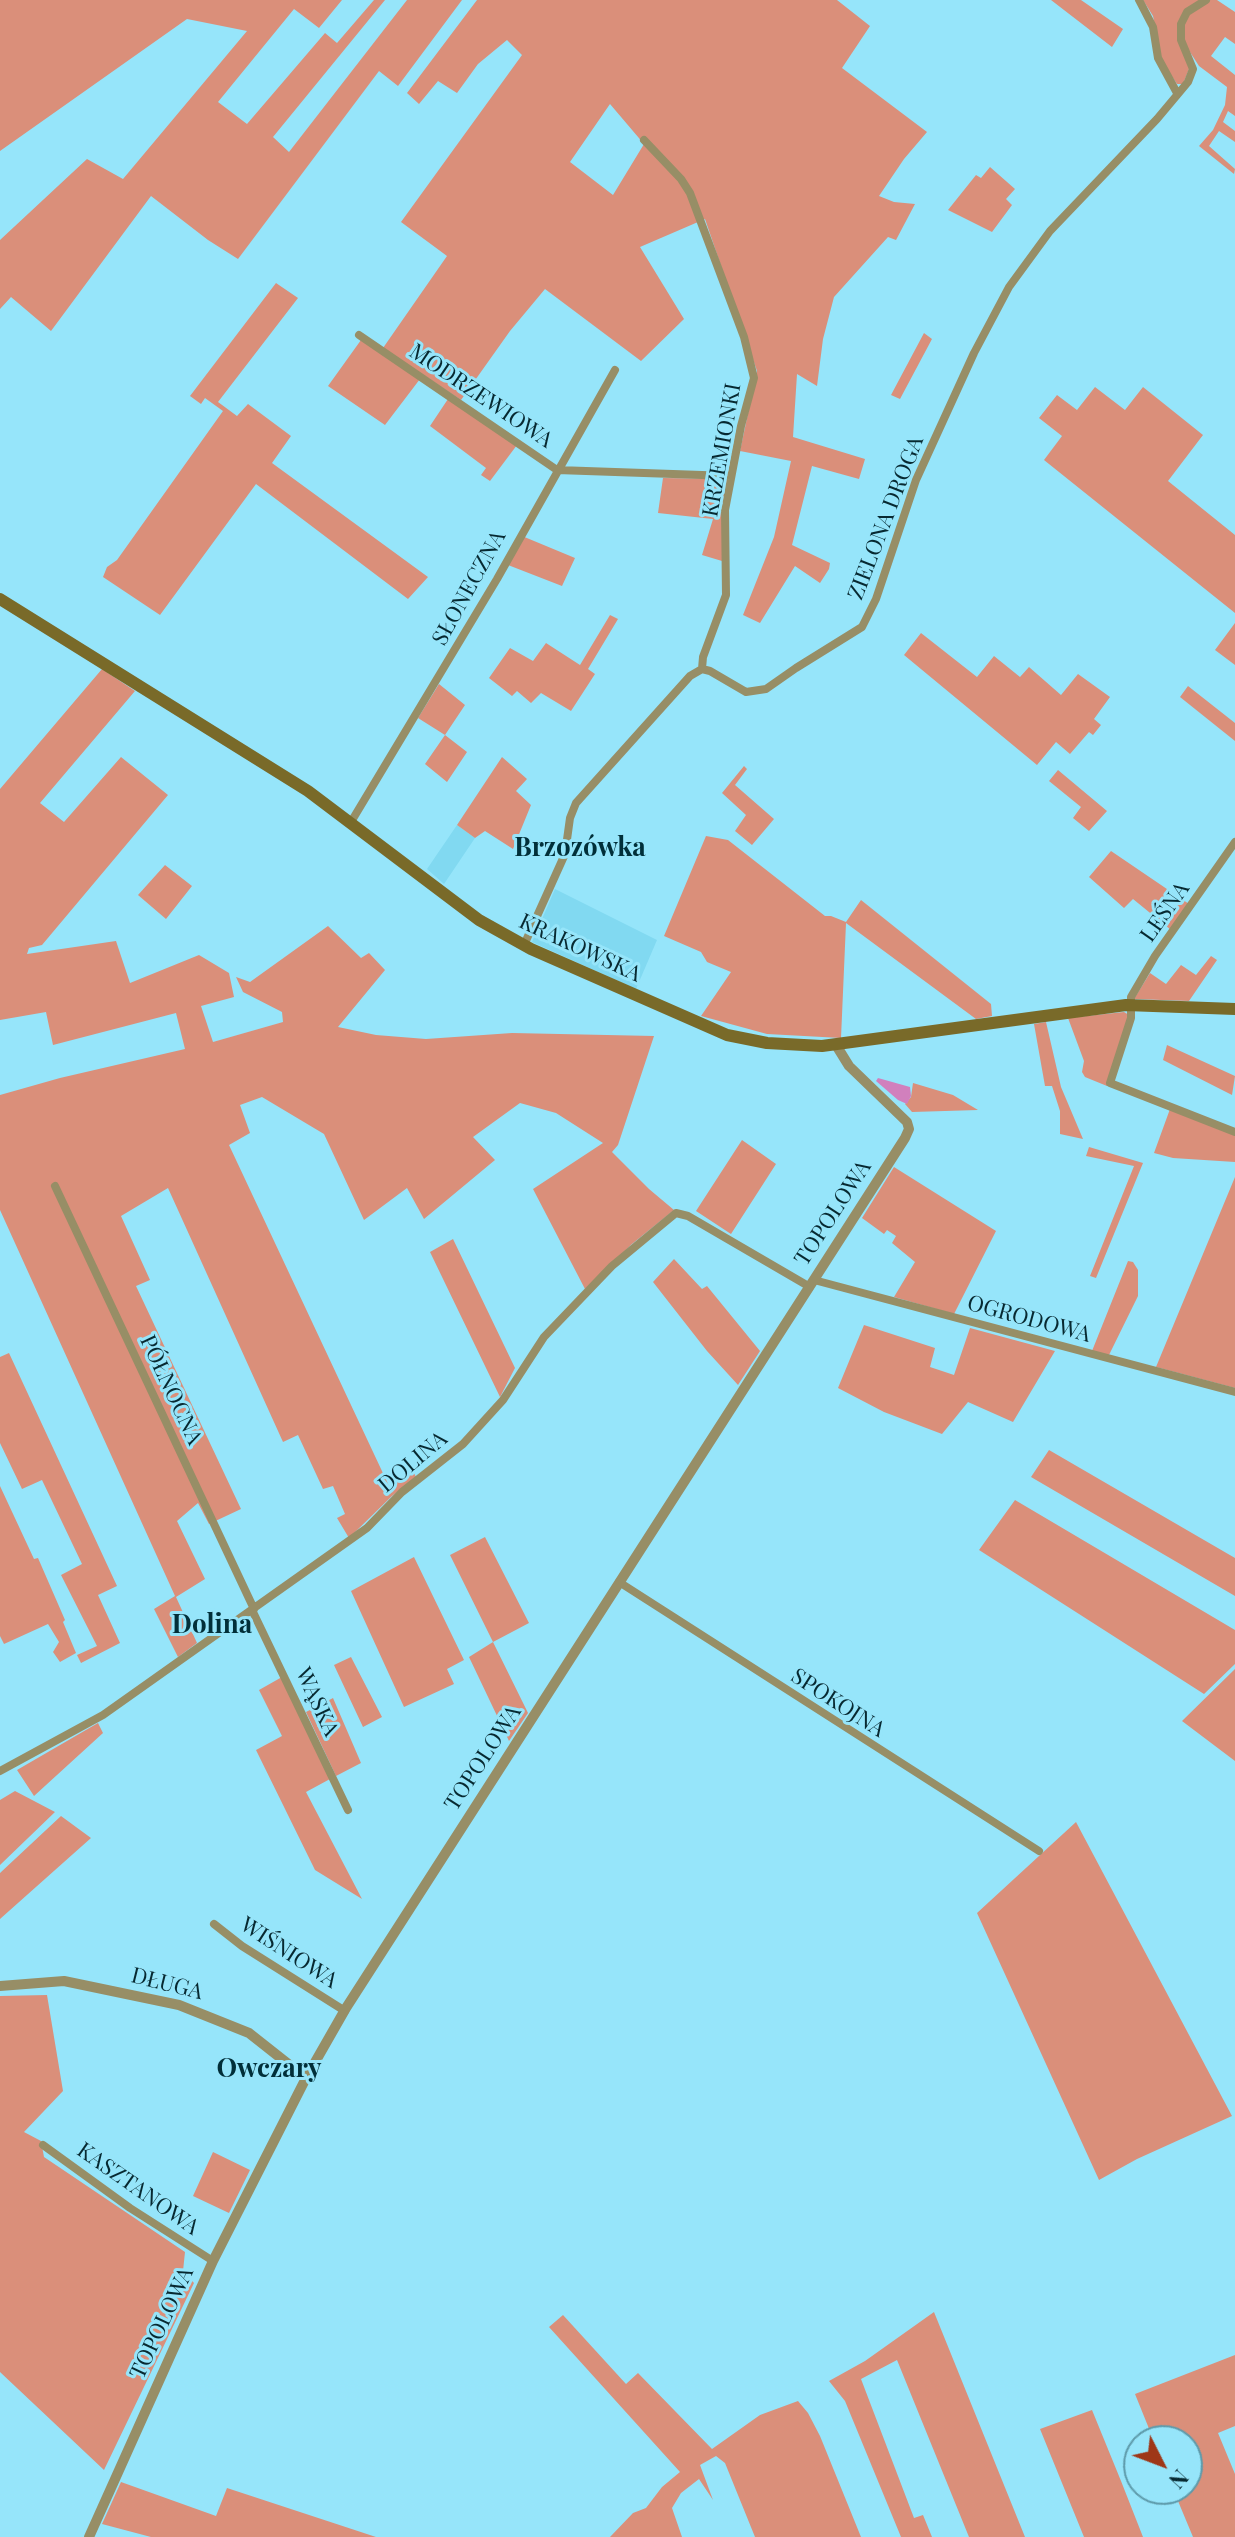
<!DOCTYPE html>
<meta charset="utf-8">
<style>
body{margin:0}
#map{position:relative;width:1235px;height:2537px;overflow:hidden;background:#96e5fa;font-family:"Playfair Display",serif}
canvas{display:block}
.north{position:absolute;left:1123px;top:2425px;width:80px;height:80px;box-sizing:border-box;background:#96e5fa;border:2px solid #5d9aaa;border-radius:50%;rotate:132deg;font-size:22px;font-weight:700;line-height:32px;text-align:center;color:#072931}
.north::after{content:'';display:block;margin:auto;width:28px;height:36px;background:#9e3718;clip-path:polygon(50% 0,100% 100%,50% 72%,0 100%)}
</style>
<div id="map">
<canvas width="1235" height="2537"></canvas>
<div class="north">N</div>
</div>
<script>
const ctx = document.querySelector('canvas').getContext('2d');
ctx.lineJoin = 'round';
function fill(path, color) { ctx.fillStyle = color; ctx.fill(path, 'evenodd'); }
const toPath = rows => new Path2D(rows.map(r => 'M' + r).join(''));
function trace(path, color, width, dash) { ctx.strokeStyle = color; ctx.lineWidth = width; ctx.lineCap = dash ? 'butt' : 'round'; ctx.setLineDash(dash || []); ctx.stroke(path); }
function label(font, color, halo, rows, align = 'center') {
  ctx.font = font + ' "Playfair Display",serif'; ctx.lineWidth = 6; ctx.setLineDash([]); ctx.textBaseline = 'middle'; ctx.strokeStyle = halo; ctx.fillStyle = color; for (const [text, x, y, turn = 0] of rows) {
    ctx.save(); ctx.translate(x, y); ctx.rotate((+turn || 0) * Math.PI / 180); ctx.textAlign = isNaN(turn) ? turn : align; if (halo) ctx.strokeText(text, 0, 0); ctx.fillText(text, 0, 0); ctx.restore();
  }
}
const built = toPath([
 [457,825,475,838,444,884,427,869],
 [555,889,657,940,636,989,532,942]
]);
const green = toPath([
 [0,0,342,0,319,28,294,9,218,102,247,124,325,33,337,43,374,0,385,0,273,137,289,152,407,0,462,0,398,86,379,71,238,259,208,240,151,196,51,331,11,297,0,309,0,240,87,159,123,179,247,31,187,19,0,151],
 [477,0,837,0,870,26,842,68,927,132,904,159,879,196,894,202,915,204,896,240,888,237,834,297,823,339,817,386,797,374,793,437,865,459,859,479,812,466,792,545,830,563,829,569,820,583,795,566,760,623,743,615,774,537,791,461,740,451,757,371,705,219,640,247,684,319,641,361,545,289,510,331,461,400,383,348,447,256,401,222,522,55,507,40,478,64,457,93,438,81,419,104,407,93],
 [610,104,644,144,613,195,570,162],
 [1051,0,1081,0,1123,29,1112,47],
 [1143,0,1217,0,1235,12,1235,44,1225,37,1211,56,1235,75,1235,116,1228,111,1223,122,1235,131,1235,142,1219,131,1209,146,1235,169,1234,174,1199,146,1213,130,1225,105,1227,87,1199,66,1177,32,1191,64,1183,84,1177,84,1162,61,1153,16],
 [990,167,1015,189,1006,199,1012,205,992,232,948,210,976,175,981,178],
 [276,283,298,298,218,402,237,416,248,404,291,436,272,463,428,577,408,599,256,484,160,615,103,577,107,567,117,560,223,411,205,398,201,404,190,396],
 [924,333,932,339,900,399,891,395],
 [361,340,420,379,385,425,328,386],
 [1095,387,1125,410,1143,387,1203,435,1168,481,1235,535,1235,613,1044,460,1062,436,1039,418,1057,395,1077,410],
 [448,399,517,445,490,481,481,475,486,468,430,426],
 [663,478,728,479,722,561,702,555,713,519,658,513],
 [522,536,575,558,562,586,508,565],
 [610,615,618,619,588,669,595,674,571,711,541,693,531,703,517,691,512,696,489,678,510,648,533,661,546,643,580,665],
 [1235,623,1235,665,1215,650],
 [921,633,977,677,994,656,1020,677,1029,667,1061,695,1078,674,1110,697,1094,719,1101,725,1093,735,1089,732,1070,754,1056,742,1037,765,904,655],
 [102,669,135,691,40,803,64,822,121,757,168,795,42,945,29,948,27,954,116,941,130,983,199,955,229,973,234,997,201,1006,213,1042,283,1022,282,1012,243,992,236,977,250,982,328,926,361,958,369,953,385,970,338,1027,376,1035,426,1039,512,1033,654,1036,618,1145,612,1152,649,1189,674,1210,632,1244,585,1289,533,1189,603,1143,556,1113,520,1103,473,1137,495,1160,424,1219,407,1188,364,1220,324,1134,262,1097,240,1105,250,1133,229,1145,389,1486,414,1473,416,1477,392,1496,349,1538,337,1518,345,1514,333,1486,323,1489,298,1435,283,1442,168,1188,121,1216,150,1280,136,1286,241,1509,209,1524,198,1503,177,1521,205,1579,176,1597,197,1643,178,1657,154,1609,175,1596,0,1210,0,1095,60,1078,185,1049,176,1013,53,1045,46,1012,0,1020,0,789],
 [439,684,465,705,445,735,467,752,447,782,425,764,445,735,418,718],
 [1188,686,1235,723,1235,741,1180,697],
 [502,757,527,779,516,791,531,805,513,849,485,831,475,838,457,825],
 [744,766,747,769,735,785,774,819,752,845,735,831,746,815,722,793],
 [1058,770,1107,811,1089,831,1073,818,1081,807,1049,781],
 [706,836,728,840,825,916,831,916,846,922,861,900,991,1004,992,1016,976,1019,846,923,841,1038,767,1034,701,1016,731,972,707,962,701,952,664,936],
 [1111,851,1189,904,1171,930,1133,899,1124,908,1089,877],
 [165,865,192,886,166,919,138,895],
 [1211,956,1217,960,1189,1001,1134,999,1150,973,1166,984,1181,965,1196,975],
 [1124,1012,1129,1015,1107,1086,1085,1077,1082,1072,1084,1061,1068,1018],
 [1046,1022,1061,1087,1083,1139,1060,1134,1060,1111,1052,1086,1045,1086,1034,1024],
 [1167,1045,1235,1076,1232,1095,1163,1060],
 [913,1083,953,1095,978,1110,912,1112,905,1104,911,1097],
 [1170,1109,1235,1135,1235,1162,1173,1158,1154,1153],
 [742,1140,776,1164,731,1234,696,1211],
 [1089,1147,1143,1163,1096,1278,1090,1276,1134,1166,1086,1156],
 [894,1167,996,1231,954,1314,894,1297,915,1262,892,1243,896,1236,887,1230,884,1234,862,1218],
 [1235,1177,1235,1388,1156,1367],
 [453,1239,515,1368,500,1397,430,1252],
 [674,1259,702,1289,707,1286,760,1351,738,1385,707,1351,653,1282],
 [1128,1261,1133,1262,1138,1270,1138,1296,1109,1355,1092,1351],
 [864,1325,935,1348,930,1367,954,1375,970,1328,1055,1351,1013,1422,968,1402,942,1434,884,1412,838,1388],
 [9,1353,117,1586,98,1595,120,1643,81,1663,77,1655,97,1646,61,1575,82,1564,42,1480,22,1489,0,1443,0,1357],
 [1049,1450,1235,1558,1235,1596,1031,1477],
 [0,1486,34,1559,38,1558,65,1620,63,1622,76,1653,60,1662,53,1652,59,1642,48,1624,4,1644,0,1636],
 [1015,1500,1235,1630,1235,1664,1204,1694,979,1550],
 [485,1537,529,1623,493,1642,528,1713,509,1741,469,1657,493,1642,450,1555],
 [414,1557,464,1660,447,1669,454,1684,404,1707,351,1591],
 [351,1657,382,1717,363,1727,334,1665],
 [1235,1669,1235,1761,1182,1721],
 [282,1677,330,1779,306,1792,362,1899,315,1870,256,1750,282,1736,259,1690],
 [333,1698,361,1763,336,1776,306,1712],
 [98,1723,103,1733,34,1796,17,1770],
 [15,1791,55,1812,0,1865,0,1800],
 [61,1816,91,1838,0,1919,0,1873],
 [1076,1822,1232,2116,1137,2159,1099,2180,977,1913],
 [47,1995,63,2091,24,2132,41,2141,44,2157,185,2252,183,2271,194,2283,104,2470,0,2372,0,1996],
 [213,2152,250,2170,229,2213,193,2196],
 [934,2312,1025,2537,969,2537,897,2360,861,2379,914,2518,923,2515,932,2537,901,2537,845,2401,829,2381,865,2361],
 [563,2315,626,2384,638,2373,712,2449,760,2415,798,2401,808,2413,820,2436,861,2537,755,2537,725,2463,716,2456,700,2465,713,2500,699,2479,681,2493,672,2508,682,2537,610,2537,633,2513,646,2508,662,2487,680,2472,549,2327],
 [1235,2355,1235,2426,1218,2433,1235,2474,1235,2537,1193,2537,1173,2489,1187,2489,1187,2441,1154,2441,1135,2394],
 [1092,2410,1121,2481,1143,2537,1084,2537,1040,2429],
 [121,2482,216,2516,227,2488,376,2537,151,2537,102,2524]
]);
const water = toPath([
 [878,1078,910,1087,911,1096,907,1104,898,1100,876,1081]
]);
const minor = toPath([
 [1139,0,1153,27,1158,58,1177,93],
 [644,140,681,179,690,193,744,337,754,378,741,426,725,510,726,595,703,657,702,669],
 [359,335,557,470,731,476],
 [351,822,497,579,615,370],
 [1235,842,1155,956,1131,997,1131,1018,1110,1083,1235,1132],
 [524,945,565,854,570,818,576,803,690,676,702,669,710,671,746,692,766,689,796,668,862,627,876,599,916,480,974,353,1009,287,1050,231,1157,119,1188,82,1193,69,1181,40,1181,24,1187,12,1206,0],
 [55,1186,254,1609],
 [814,1280,1235,1392],
 [619,1582,1039,1851],
 [252,1610,348,1810],
 [0,1771,103,1715,367,1528,402,1492,463,1444,503,1400,544,1337,612,1266,676,1213,688,1216,810,1287],
 [214,1924,242,1946,345,2011],
 [43,2145,130,2208,213,2261]
]);
const tertiary = toPath([
 [0,1986,64,1981,179,2005,249,2033,306,2078],
 [89,2537,213,2261,306,2078,346,2008,905,1138,909,1129,907,1122,849,1066,836,1045]
]);
const secondary = toPath([
 [0,599,308,791,479,920,531,949,727,1035,767,1043,822,1046,1126,1005,1235,1009]
]);
const streetNames = [
 ["MODRZEWIOWA",481,396,34],
 ["KRZEMIONKI",722,450,-80],
 ["ZIELONA DROGA",886,518,-69],
 ["SŁONECZNA",469,588,-61],
 ["LEŚNA",1165,912,-55],
 ["KRAKOWSKA",580,948,25],
 ["TOPOLOWA",833,1213,-57],
 ["OGRODOWA",1029,1319,15],
 ["PÓŁNOCNA",171,1390,65],
 ["DOLINA",413,1462,-40],
 ["WĄSKA",317,1702,65],
 ["SPOKOJNA",838,1703,33],
 ["TOPOLOWA",483,1758,-57],
 ["WIŚNIOWA",289,1953,33],
 ["DŁUGA",167,1984,14],
 ["KASZTANOWA",138,2189,35],
 ["TOPOLOWA",162,2323,-65]
];
const quarterNames = [
 ["Brzozówka",580,848],
 ["Dolina",212,1625],
 ["Owczary",269,2069]
];
fill(built, '#81d9f1');
fill(green, '#da8f7a');
fill(water, '#d180bd');
trace(minor, '#978e66', 8);
trace(tertiary, '#978e66', 10);
trace(secondary, '#796a29', 12);
label('22px', '#072931', '#96e5fa', streetNames);
label('bold 26px', '#012f39', '#96e5fa', quarterNames);
</script>
